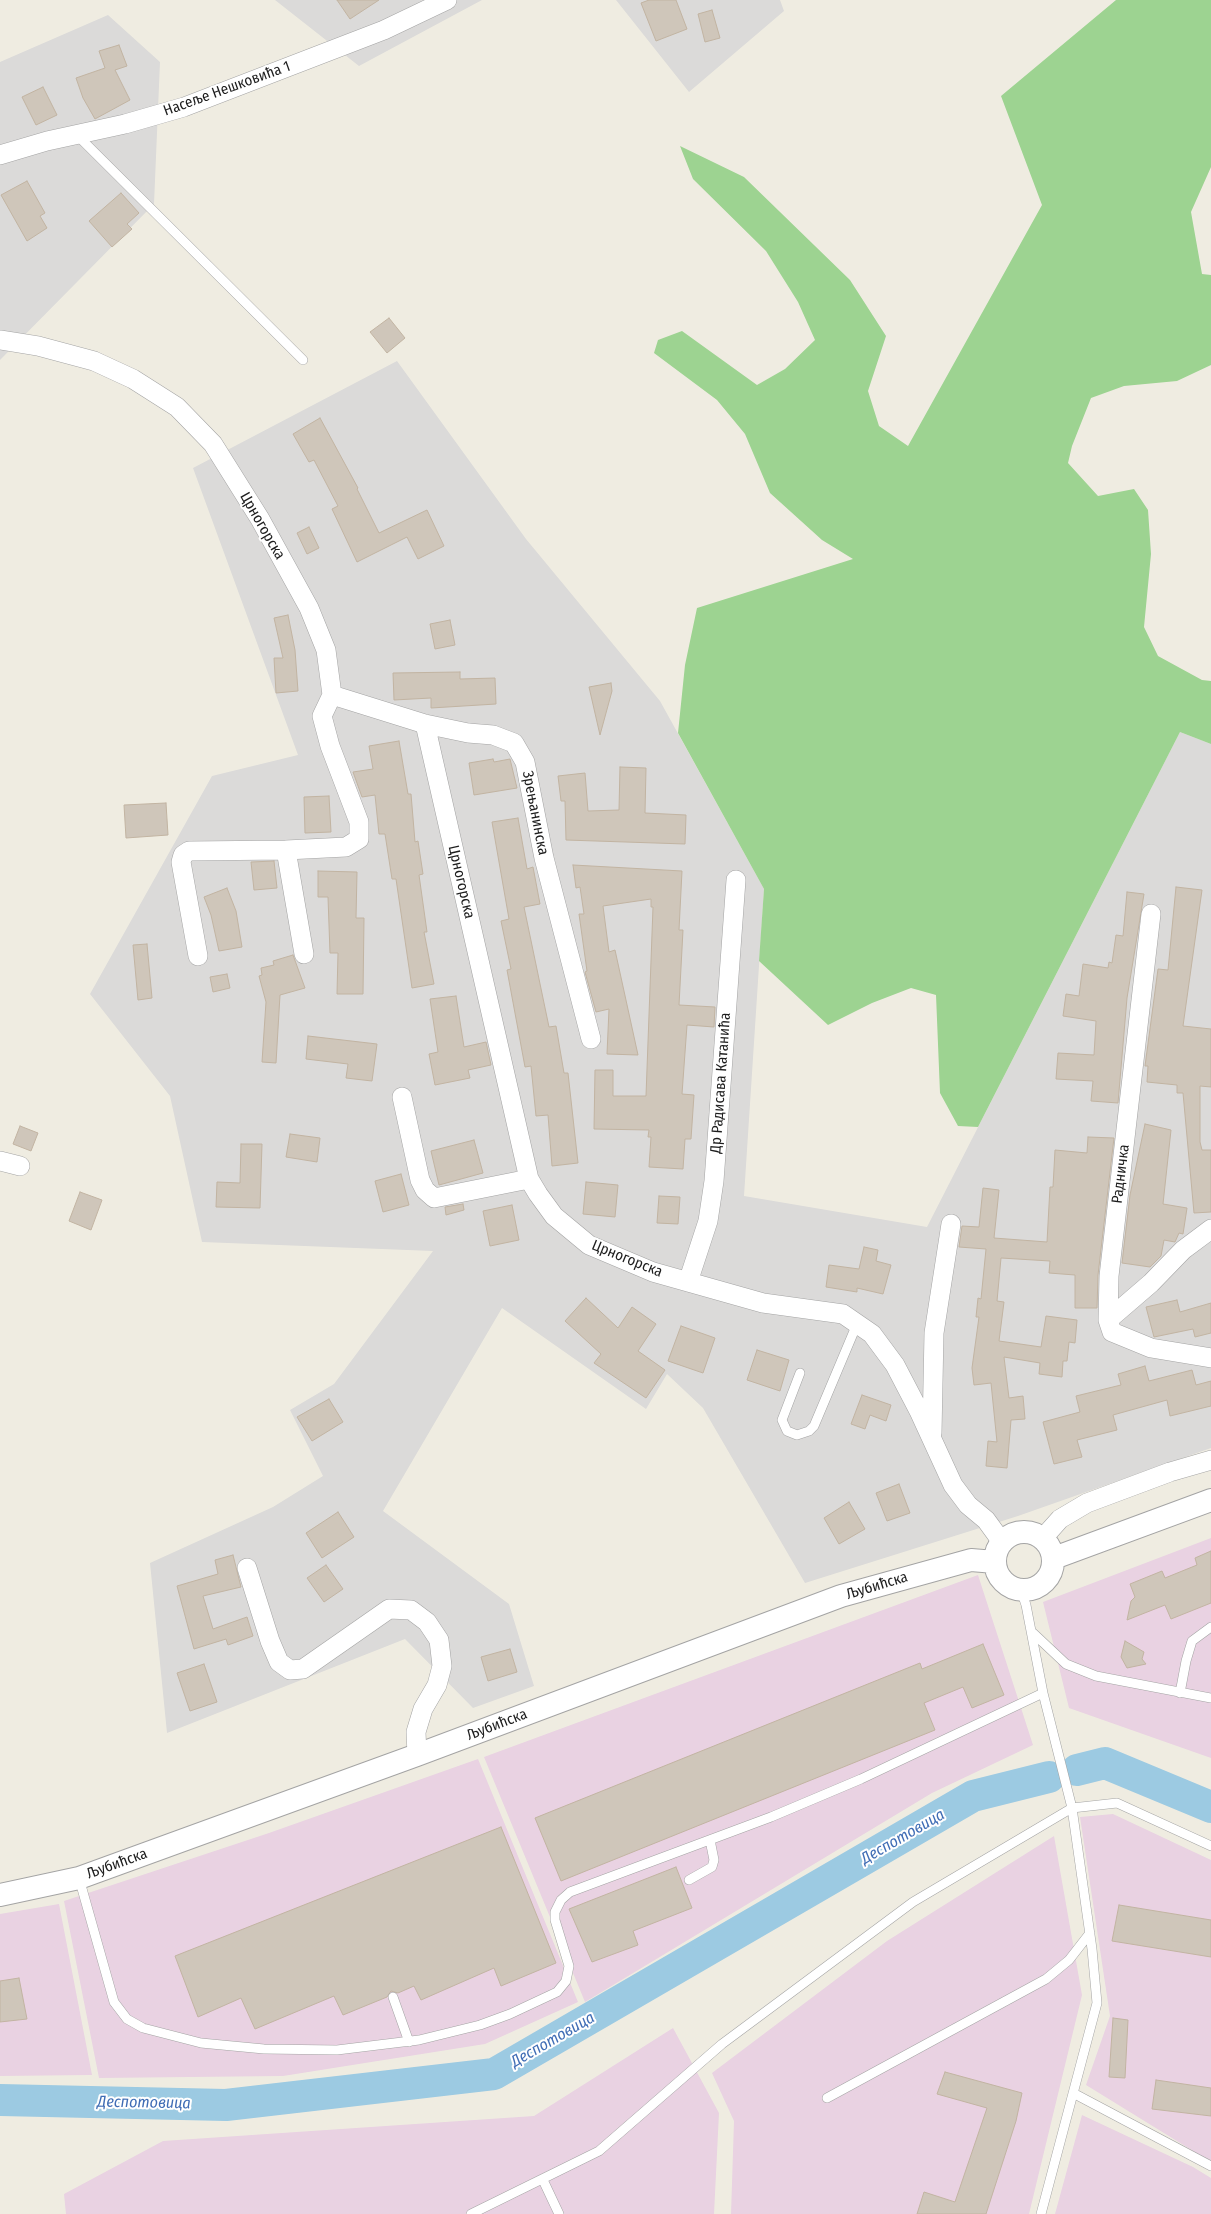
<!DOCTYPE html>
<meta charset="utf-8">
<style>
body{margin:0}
canvas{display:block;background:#efece1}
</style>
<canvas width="1211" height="2214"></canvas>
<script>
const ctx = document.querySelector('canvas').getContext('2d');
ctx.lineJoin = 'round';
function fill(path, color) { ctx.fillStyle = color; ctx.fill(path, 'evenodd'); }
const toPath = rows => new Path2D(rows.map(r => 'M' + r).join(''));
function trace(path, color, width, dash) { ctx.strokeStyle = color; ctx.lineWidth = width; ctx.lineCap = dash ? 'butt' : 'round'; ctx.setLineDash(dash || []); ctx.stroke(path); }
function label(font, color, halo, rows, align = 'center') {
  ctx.font = font + ' "Fira Sans Condensed",sans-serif'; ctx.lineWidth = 4; ctx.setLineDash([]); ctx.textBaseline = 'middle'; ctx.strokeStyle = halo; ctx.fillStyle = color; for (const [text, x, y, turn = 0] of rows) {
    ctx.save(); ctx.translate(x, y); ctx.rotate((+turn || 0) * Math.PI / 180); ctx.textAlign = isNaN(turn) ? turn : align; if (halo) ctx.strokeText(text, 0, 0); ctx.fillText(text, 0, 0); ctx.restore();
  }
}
const residential = toPath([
 [275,0,482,0,359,66],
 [616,0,780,0,784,11,689,92],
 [108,15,160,62,154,204,0,360,0,62],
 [397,361,526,539,660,701,764,889,744,1196,927,1227,1180,732,1211,744,1211,1448,1018,1516,805,1583,703,1408,667,1374,646,1409,502,1308,383,1511,509,1604,534,1686,473,1708,405,1639,167,1733,150,1563,273,1507,323,1476,290,1410,334,1384,433,1251,202,1242,170,1096,90,994,212,776,298,755,193,468]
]);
const industrial = toPath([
 [1211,1538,1211,1758,1069,1708,1043,1602],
 [978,1575,1033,1745,932,1793,585,2002,484,1757],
 [478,1759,578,2002,485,2044,283,2076,99,2078,64,1901,269,1833],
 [1113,1814,1211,1860,1211,2162,1086,2085,1110,2016,1080,1817],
 [1054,1836,1082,1995,1029,2214,731,2214,734,2121,712,2073,887,1941],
 [59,1904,92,2075,0,2076,0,1914],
 [673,2028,719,2113,714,2214,66,2214,64,2194,163,2141,534,2116],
 [1082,2115,1193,2167,1211,2178,1211,2214,1055,2214]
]);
const forest = toPath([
 [1116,0,1211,0,1211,167,1191,212,1202,274,1211,275,1211,365,1177,381,1124,386,1091,398,1072,446,1068,463,1098,496,1134,489,1148,510,1151,554,1144,627,1158,656,1202,680,1211,681,1211,744,1180,732,978,1127,958,1126,940,1093,936,995,911,988,872,1003,828,1025,759,961,764,889,678,733,685,665,697,608,853,559,822,540,770,493,745,434,717,400,654,353,658,340,682,331,757,385,785,369,815,340,798,302,766,251,693,179,680,146,744,177,850,280,886,336,868,391,879,426,908,446,1042,205,1001,96]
]);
const river = toPath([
 [1077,1770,1105,1763,1211,1807],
 [0,2100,226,2105,494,2074,973,1796,1049,1777]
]);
const building = toPath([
 [337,0,379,0,350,19,337,0],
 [649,0,676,0,687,29,656,41,641,3,649,0],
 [712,10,720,38,705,42,698,14,712,10],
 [119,45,127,66,115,70,130,100,95,119,83,98,76,78,105,68,99,51,119,45],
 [43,87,57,115,36,125,22,97,43,87],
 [27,181,45,213,40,216,47,228,27,241,1,195,27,181],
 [121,193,139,213,127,224,132,229,112,247,89,221,121,193],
 [389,318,405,338,387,353,370,332,389,318],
 [320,418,358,488,357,489,379,533,427,510,444,546,418,559,407,537,357,562,332,509,338,506,314,460,309,462,293,434,320,418],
 [309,527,319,548,307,554,297,533,309,527],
 [288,615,295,650,298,691,276,693,274,658,283,658,274,618,288,615],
 [450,620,455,645,435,649,430,624,450,620],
 [460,672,460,679,495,678,496,704,431,708,431,698,394,700,393,673,460,672],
 [611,683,612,691,600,735,589,687,611,683],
 [399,741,408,794,411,794,415,842,418,841,423,874,419,875,427,932,424,932,434,984,412,988,396,879,392,879,385,834,379,834,375,795,362,797,353,772,373,769,369,746,399,741],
 [493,759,494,762,510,759,517,788,474,795,469,763,493,759],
 [620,767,646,768,645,813,686,815,685,844,566,840,565,801,561,801,558,776,585,773,588,811,619,810,620,767],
 [329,796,331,832,305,833,304,797,329,796],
 [166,803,168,835,126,838,124,805,166,803],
 [518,818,527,869,533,867,540,904,524,907,549,1027,556,1026,564,1073,568,1073,578,1163,552,1166,548,1115,536,1116,531,1066,525,1067,507,970,511,969,501,921,509,919,492,822,518,818],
 [274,861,277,888,254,890,251,862,274,861],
 [573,865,682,871,679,930,683,930,679,1005,715,1007,714,1027,687,1025,682,1094,694,1095,691,1139,685,1139,683,1169,649,1167,651,1137,648,1137,649,1130,594,1129,595,1070,613,1070,613,1096,646,1096,653,907,651,907,651,899,603,906,609,952,615,950,638,1055,607,1054,609,1009,596,1012,585,972,587,971,579,914,584,914,580,887,576,888,573,865],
 [318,871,357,872,356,918,364,918,363,994,337,994,338,953,330,953,328,897,318,897,318,871],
 [1176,887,1202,890,1183,1026,1211,1029,1211,1087,1200,1086,1200,1142,1202,1150,1211,1150,1211,1212,1194,1213,1183,1093,1177,1093,1177,1085,1147,1082,1148,1066,1145,1066,1158,969,1168,970,1176,887],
 [227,888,236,911,242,947,219,951,211,915,204,897,227,888],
 [1127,892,1144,894,1127,998,1118,1103,1091,1101,1093,1081,1056,1079,1058,1053,1094,1055,1096,1021,1063,1016,1066,994,1079,996,1083,964,1108,968,1109,962,1112,963,1116,935,1123,936,1127,892],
 [147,944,152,998,138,1000,133,945,147,944],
 [293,955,305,988,280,995,276,1063,262,1062,266,1002,259,976,262,975,261,968,274,965,273,961,293,955],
 [227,974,230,988,213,992,210,977,227,974],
 [456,996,464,1047,486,1042,491,1065,468,1070,470,1078,435,1085,429,1054,438,1052,430,999,456,996],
 [308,1036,377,1044,372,1081,346,1078,348,1064,306,1059,308,1036],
 [1145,1124,1171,1130,1163,1204,1187,1208,1183,1234,1179,1233,1175,1242,1164,1240,1161,1256,1150,1267,1122,1263,1130,1195,1145,1124],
 [20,1126,38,1133,31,1151,13,1144,20,1126],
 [290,1134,320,1138,317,1162,286,1157,290,1134],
 [1088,1137,1114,1138,1098,1275,1097,1308,1075,1308,1075,1275,1049,1273,1050,1261,1001,1258,997,1301,1004,1302,999,1341,1041,1347,1046,1316,1077,1320,1075,1343,1069,1342,1067,1361,1063,1361,1062,1377,1039,1374,1040,1363,1004,1357,1009,1398,1023,1396,1025,1419,1011,1420,1007,1468,986,1466,988,1441,997,1442,991,1383,974,1385,972,1368,979,1317,976,1317,978,1298,981,1299,986,1249,959,1247,962,1226,979,1227,983,1188,999,1190,994,1238,1047,1242,1050,1187,1053,1187,1055,1150,1087,1153,1088,1137],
 [474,1140,483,1173,439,1185,431,1151,474,1140],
 [241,1144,262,1144,260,1208,216,1207,217,1182,240,1183,241,1144],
 [401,1174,409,1205,383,1212,375,1181,401,1174],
 [586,1182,618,1185,615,1217,583,1214,586,1182],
 [80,1192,102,1200,91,1230,69,1221,80,1192],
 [659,1196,680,1197,678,1224,657,1223,659,1196],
 [463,1204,464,1210,446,1215,445,1207,463,1204],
 [512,1205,519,1240,490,1246,483,1211,512,1205],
 [864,1247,878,1250,876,1261,891,1265,883,1294,857,1288,857,1292,826,1287,829,1265,859,1269,864,1247],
 [586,1298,618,1328,632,1307,656,1324,638,1351,665,1370,646,1398,594,1363,601,1354,565,1321,586,1298],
 [1177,1300,1180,1312,1211,1303,1211,1333,1195,1337,1193,1329,1154,1337,1146,1307,1177,1300],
 [681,1326,715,1338,703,1373,668,1361,681,1326],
 [757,1350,789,1360,780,1391,747,1380,757,1350],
 [1145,1366,1149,1381,1192,1370,1196,1385,1211,1381,1211,1406,1170,1416,1167,1400,1113,1415,1117,1430,1077,1440,1082,1457,1054,1464,1043,1422,1080,1412,1076,1396,1121,1385,1118,1374,1145,1366],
 [862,1395,891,1405,886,1421,870,1415,865,1429,851,1424,862,1395],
 [329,1399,343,1422,312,1441,297,1417,329,1399],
 [899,1484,910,1513,887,1521,876,1493,899,1484],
 [849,1502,865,1529,839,1544,824,1518,849,1502],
 [338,1512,354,1537,322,1558,306,1533,338,1512],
 [1211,1551,1211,1603,1171,1619,1165,1605,1127,1620,1131,1601,1135,1597,1130,1584,1162,1571,1165,1578,1197,1565,1195,1558,1211,1551],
 [233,1555,241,1587,203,1596,213,1629,247,1617,253,1636,228,1645,226,1639,194,1649,177,1586,218,1574,215,1560,233,1555],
 [326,1565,343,1589,324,1602,307,1578,326,1565],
 [1125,1641,1144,1652,1142,1659,1146,1664,1127,1668,1121,1657,1125,1641],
 [983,1644,1004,1695,972,1708,963,1687,924,1703,935,1730,561,1881,535,1818,920,1663,922,1669,983,1644],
 [510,1649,517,1672,488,1681,481,1657,510,1649],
 [204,1664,217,1702,190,1711,177,1673,204,1664],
 [501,1827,556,1963,501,1986,494,1968,421,2000,414,1986,398,1993,391,1991,387,1997,343,2015,334,1996,255,2029,241,1998,198,2017,175,1956,501,1827],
 [676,1867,692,1908,633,1931,638,1945,592,1962,569,1909,676,1867],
 [1119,1905,1211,1920,1211,1957,1112,1941,1119,1905],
 [19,1978,27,2019,0,2022,0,1981,19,1978],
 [1113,2018,1128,2020,1125,2078,1109,2077,1113,2018],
 [945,2072,1022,2093,1016,2121,986,2214,917,2214,924,2192,955,2202,987,2108,937,2094,945,2072],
 [1156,2080,1211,2088,1211,2116,1152,2109,1156,2080]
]);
const service = toPath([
 [78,136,303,360],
 [800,1373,782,1420,787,1431,797,1435,809,1431,814,1426,857,1324],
 [1033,1633,1066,1664,1096,1676,1211,1698],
 [1180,1693,1186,1661,1192,1641,1211,1627],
 [79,1878,114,2002,127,2019,143,2028,201,2043,264,2049,337,2050,419,2040,480,2025,510,2014,557,1992,566,1981,569,1966,555,1920,555,1912,561,1900,570,1892,771,1817,861,1779,1043,1693],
 [689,1880,712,1867,714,1860,710,1840],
 [393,1997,409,2042],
 [1073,2093,1211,2166],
 [827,2098,1046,1979,1069,1960,1090,1933],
 [543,2180,559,2214],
 [471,2214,599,2151,722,2044,913,1902,1072,1808,1043,1693,1026,1605,1021,1590],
 [1041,2214,1097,2003,1092,1949,1072,1808,1117,1803,1211,1846]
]);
const minor = toPath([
 [0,155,47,141,125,124,184,107,384,30,447,0],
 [0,340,38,346,94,361,133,379,177,407,213,444,260,519,309,608,326,650,332,695,322,716,330,746,359,822,359,839,346,847,286,850,304,954],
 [332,695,425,724,468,733,493,735,514,743,525,762,544,858,591,1039],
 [425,724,529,1179,538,1194,554,1216,589,1245,653,1272,763,1303,843,1314,872,1334,895,1365,919,1411,953,1485,968,1505,986,1520,1002,1542],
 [1151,914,1109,1276,1108,1320,1112,1332,1151,1348,1211,1358],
 [198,956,181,862,183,855,189,851,286,850],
 [402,1097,420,1180,425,1190,434,1198,529,1179],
 [0,1161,20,1166],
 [688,1282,708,1221,714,1181,736,880],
 [1108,1320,1151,1283,1183,1250,1211,1229],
 [932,1433,934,1333,951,1224],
 [1043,1538,1060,1519,1087,1503,1170,1472,1211,1460],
 [247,1568,270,1641,279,1662,290,1670,303,1669,389,1609,411,1610,427,1622,439,1640,442,1666,437,1685,423,1709,416,1732,417,1755]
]);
const tertiary = toPath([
 '995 1561a29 29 0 1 1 58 0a29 29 0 1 1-58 0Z',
 [1054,1558,1211,1500],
 [0,1895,79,1878,417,1755,841,1596,971,1560,995,1562]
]);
const streetNames = [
 ["Насеље Нешковића 1",227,89,-20],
 ["Црногорска",262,526,60],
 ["Зрењанинска",535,813,79],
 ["Црногорска",461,882,77],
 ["Др Радисава Катанића",721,1083,-86],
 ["Радничка",1121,1174,-83],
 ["Црногорска",627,1259,22],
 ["Љубићска",877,1586,-17],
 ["Љубићска",497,1725,-21],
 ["Љубићска",117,1864,-20]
];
const waterNames = [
 ["Деспотовица",903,1837,-30],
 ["Деспотовица",553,2040,-30],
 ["Деспотовица",144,2103,1]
];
fill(residential, '#dbdad9');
fill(industrial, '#e9d2e2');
fill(forest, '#9dd391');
trace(river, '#9ccae2', 32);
fill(building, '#cfc6ba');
trace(building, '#c2b4a2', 1);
trace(service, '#a4a4a4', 10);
trace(minor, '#a4a4a4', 20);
trace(tertiary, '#a4a4a4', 24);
trace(service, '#fff', 9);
trace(minor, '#fff', 19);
trace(tertiary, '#fff', 22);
label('15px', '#1d1d1d', '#fff', streetNames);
label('italic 16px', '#406db5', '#fff', waterNames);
</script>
